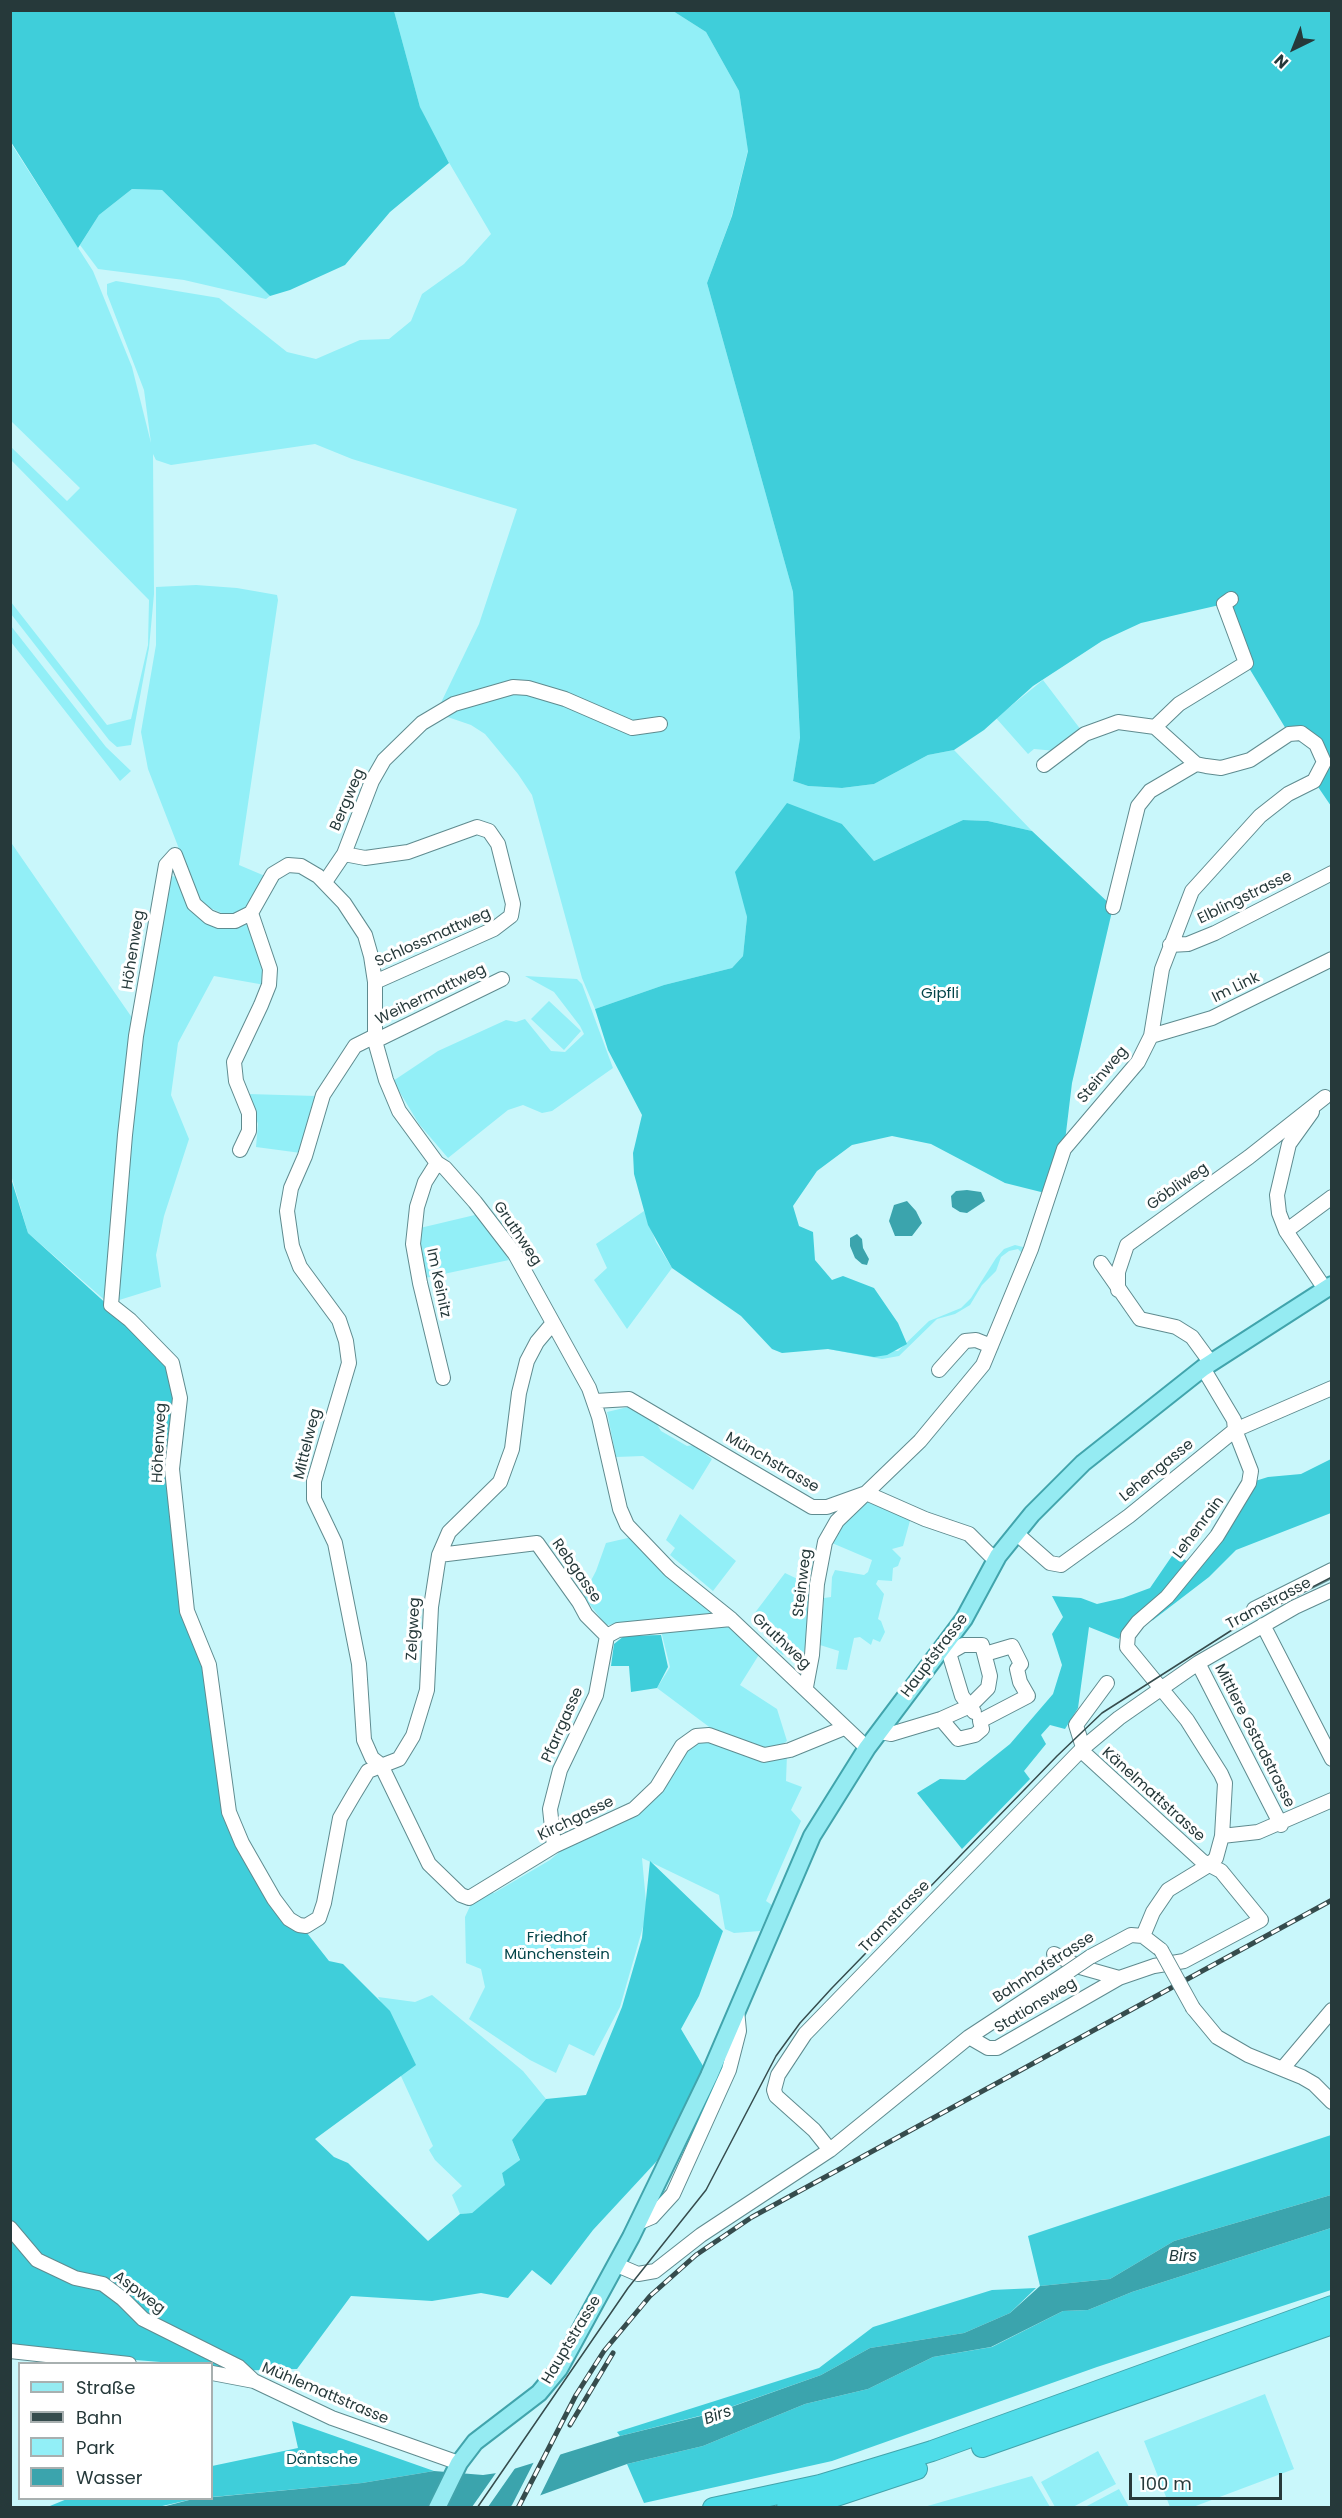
<!DOCTYPE html>
<meta charset="utf-8">
<style>
body{margin:0}
#map{position:relative;width:1342px;height:2518px;overflow:hidden;background:#c9f7fb;font-family:Poppins,sans-serif}
canvas{display:block}
.frame{position:absolute;inset:0;border:12px solid #26393a;pointer-events:none}
.legend{position:absolute;left:18px;top:2362px;width:195px;height:138px;box-sizing:border-box;background:#fff;border:2px solid #a8b0b0;margin:0;padding:8px 10px;list-style:none;font-size:18px;color:#26393a}
.legend li{display:flex;align-items:center;gap:12px;height:30px}
.legend b{width:30px;border:2px solid #a8b0b0}
.north{position:absolute;left:1264px;top:18px;width:60px;height:60px;-webkit-text-stroke:4px #fff;paint-order:stroke;rotate:223deg;font-size:16px;font-weight:700;line-height:24px;text-align:center;color:#26393a}
.north::after{content:'';display:block;margin:auto;width:21px;height:27px;background:#26393a;clip-path:polygon(50% 0,100% 100%,50% 72%,0 100%)}
.scale{position:absolute;left:1129px;top:2473px;width:153px;height:27px;box-sizing:border-box;border:3px solid #26393a;border-top:0;padding-left:8px;font-size:18px;line-height:21px;white-space:nowrap;color:#26393a;-webkit-text-stroke:4px #fff;paint-order:stroke}
</style>
<div id="map">
<canvas width="1342" height="2518"></canvas>
<div class="frame"></div>
<ul class="legend">
<li><b style="height:8px;background:#95ebf2"></b>Straße</li>
<li><b style="height:8px;background:#364c4d"></b>Bahn</li>
<li><b style="height:16px;background:#92eff7"></b>Park</li>
<li><b style="height:16px;background:#3ba4ad"></b>Wasser</li>
</ul>
<div class="north">N</div>
<div class="scale">100 m</div>
</div>
<script>
const ctx = document.querySelector('canvas').getContext('2d');
ctx.lineJoin = 'round';
function fill(path, color) { ctx.fillStyle = color; ctx.fill(path, 'evenodd'); }
const toPath = rows => new Path2D(rows.map(r => 'M' + r).join(''));
function trace(path, color, width, dash) { ctx.strokeStyle = color; ctx.lineWidth = width; ctx.lineCap = dash ? 'butt' : 'round'; ctx.setLineDash(dash || []); ctx.stroke(path); }
function label(font, color, halo, rows, align = 'center') {
  ctx.font = font + ' Poppins,sans-serif'; ctx.lineWidth = 6; ctx.setLineDash([]); ctx.textBaseline = 'middle'; ctx.strokeStyle = halo; ctx.fillStyle = color; for (const [text, x, y, turn = 0] of rows) {
    ctx.save(); ctx.translate(x, y); ctx.rotate((+turn || 0) * Math.PI / 180); ctx.textAlign = isNaN(turn) ? turn : align; if (halo) ctx.strokeText(text, 0, 0); ctx.fillText(text, 0, 0); ctx.restore();
  }
}
const green = toPath([
 [394,11,673,11,706,32,739,91,748,150,731,218,707,283,793,592,800,739,793,781,808,786,842,788,874,784,928,755,954,750,1032,831,988,821,963,820,874,861,842,824,743,897,747,917,743,956,732,968,664,985,595,1009,582,978,532,795,518,774,485,734,471,725,436,713,479,624,517,509,352,459,315,444,171,465,156,460,153,454,154,594,149,648,131,745,117,747,109,740,11,614,11,602,107,725,131,719,148,645,149,600,11,460,11,447,67,501,80,488,11,421,10,142,93,271,132,367,151,443,144,390,107,294,107,284,116,281,219,298,287,352,316,359,360,340,389,339,411,321,422,294,464,264,491,234,434,137,420,107],
 [132,189,162,190,270,296,266,299,184,280,98,269,80,245,99,215],
 [196,585,237,588,277,595,278,600,239,865,265,876,251,905,240,913,229,916,205,906,197,895,148,769,141,732,156,645,156,587],
 [11,626,106,747,131,771,120,781,11,642],
 [1043,680,1081,730,1056,751,1034,749,1028,754,996,718],
 [10,841,135,1022,108,1303,28,1233,11,1175],
 [171,876,177,877,186,902,194,914,205,923,219,928,231,928,248,924,264,966,265,985,214,976,178,1043,171,1095,189,1139,164,1216,156,1255,161,1287,116,1301,139,1039],
 [525,976,577,979,582,984,613,1068,552,1111,542,1113,523,1105,508,1110,448,1158,419,1124,393,1081,438,1051,506,1020,516,1022,525,1019,551,1051,565,1052,584,1034,580,1026,554,992],
 [549,1001,581,1031,564,1050,531,1019],
 [248,1094,316,1096,301,1153,256,1147,258,1124],
 [644,1211,656,1242,672,1268,627,1329,594,1280,607,1268,596,1244],
 [479,1214,509,1260,425,1278,420,1250,420,1228],
 [1015,1245,1031,1249,1027,1258,1018,1249,1009,1251,1001,1257,996,1271,982,1285,970,1305,955,1314,937,1319,899,1356,882,1359,828,1349,898,1351,929,1321,961,1308,971,1298,996,1258,1004,1249],
 [632,1406,655,1421,661,1431,687,1446,694,1445,712,1459,693,1490,643,1456,616,1457,607,1412],
 [868,1500,911,1517,903,1546,892,1549,901,1558,898,1566,893,1568,892,1581,878,1580,876,1584,884,1594,878,1619,881,1621,885,1632,880,1642,873,1639,871,1645,860,1637,854,1638,847,1670,836,1669,839,1651,820,1645,824,1598,831,1597,832,1577,835,1570,864,1575,868,1572,872,1560,832,1543,836,1531,850,1518,849,1515],
 [680,1514,736,1561,713,1591,670,1555,675,1548,666,1540],
 [632,1537,714,1613,713,1616,606,1625,583,1596,596,1571,606,1543],
 [785,1573,812,1586,810,1634,801,1659,787,1649,783,1655,775,1649,779,1642,751,1618],
 [731,1626,760,1653,740,1685,777,1709,787,1741,772,1751,716,1732,657,1688,670,1667,661,1631],
 [710,1738,787,1754,786,1781,802,1787,791,1810,801,1821,766,1901,772,1905,760,1931,734,1933,725,1929,719,1895,642,1858,647,1913,620,2007,594,2056,569,2044,556,2073,530,2060,469,2019,485,1987,481,1969,466,1963,465,1917,471,1904,491,1891,494,1893,550,1860,562,1850,611,1828,644,1809,655,1797,687,1748],
 [432,1995,523,2071,546,2099,512,2140,520,2161,502,2173,506,2185,472,2213,460,2214,452,2195,462,2186,435,2160,429,2150,433,2146,400,2074,415,2065,378,1997,415,2002],
 [1265,2394,1294,2469,1193,2507,1170,2507,1144,2441],
 [1098,2451,1116,2484,1073,2507,1055,2507,1041,2482],
 [1032,2476,1050,2507,924,2507],
 [1119,2489,1129,2507,1085,2507]
]);
const forest = toPath([
 [10,11,394,11,420,107,449,163,390,212,345,265,290,290,270,296,162,190,132,189,99,215,78,248,11,142],
 [673,11,1331,11,1331,806,1314,781,1320,774,1316,744,1289,734,1246,663,1224,604,1141,623,1102,641,1033,686,984,730,954,750,928,755,874,784,842,788,808,786,793,781,800,738,793,592,707,283,732,216,748,151,739,91,706,32],
 [787,803,842,824,874,861,963,820,988,821,1032,831,1113,907,1072,1083,1064,1149,1049,1194,1005,1183,931,1144,892,1136,852,1145,817,1171,793,1206,799,1226,813,1232,815,1260,832,1280,843,1276,874,1288,898,1323,907,1344,887,1355,874,1357,828,1349,782,1353,772,1349,741,1316,672,1268,648,1225,634,1174,633,1153,642,1115,608,1050,595,1009,664,985,732,968,743,956,747,917,735,872],
 [10,1175,28,1233,172,1363,178,1383,173,1469,187,1611,209,1665,229,1812,266,1887,306,1926,307,1933,329,1961,343,1964,390,2011,416,2065,315,2139,334,2157,348,2163,428,2241,460,2214,472,2213,505,2185,502,2173,520,2160,512,2140,546,2099,586,2095,622,2007,642,1938,650,1861,723,1931,699,1996,681,2029,709,2076,681,2135,593,2230,551,2285,532,2270,508,2298,481,2293,432,2301,351,2296,297,2369,230,2371,212,2368,212,2364,173,2363,11,2350],
 [1331,1459,1331,1513,1236,1550,1209,1577,1153,1620,1146,1623,1249,1483,1268,1477,1301,1474],
 [1174,1553,1190,1563,1173,1583,1124,1628,1119,1639,1089,1627,1078,1708,1065,1729,1050,1725,1041,1735,1046,1744,1024,1771,1030,1779,962,1849,917,1793,940,1779,965,1780,1010,1744,1053,1694,1062,1665,1052,1634,1063,1617,1052,1596,1081,1598,1097,1604,1123,1598,1150,1588],
 [661,1635,668,1667,657,1688,631,1692,629,1666,611,1666,614,1644,624,1636],
 [1331,2135,1331,2195,1174,2241,1110,2279,1040,2286,1028,2236],
 [1331,2228,1331,2290,1097,2367,832,2461,644,2503,627,2464,703,2446,805,2404,868,2389,933,2357,992,2347,1063,2311,1088,2310,1132,2292],
 [1036,2288,1010,2313,964,2333,870,2348,821,2375,719,2411,620,2436,617,2432,819,2368,873,2327,992,2290],
 [292,2421,434,2471,362,2483,212,2497,212,2466,298,2448],
 [67,2499,193,2499,158,2507,45,2508]
]);
const water = toPath([
 [967,1190,981,1192,985,1201,967,1213,960,1212,952,1207,951,1196,956,1191],
 [907,1201,916,1211,922,1223,912,1236,895,1236,889,1221,894,1205],
 [857,1234,862,1239,863,1248,869,1259,867,1265,862,1264,855,1258,850,1246,850,1238],
 [1331,2195,1331,2228,1132,2292,1088,2310,1063,2311,991,2347,933,2357,868,2389,805,2404,703,2446,627,2464,508,2507,158,2508,193,2499,362,2483,434,2471,483,2475,504,2472,620,2436,717,2412,821,2375,870,2348,964,2333,1010,2313,1040,2286,1110,2279,1174,2241]
]);
const pier = toPath([
 [563,2449,537,2502,511,2507,536,2458],
 [518,2464,488,2507,472,2507,498,2470]
]);
const minor = toPath([
 [1155,727,1179,704,1246,663,1224,604,1231,599],
 [344,854,365,858,408,852,477,827,489,831,498,844,513,904,511,916,494,929,375,982],
 [325,882,344,854,372,781,384,760,422,723,454,704,513,687,528,688,565,699,632,728,660,724],
 [1113,907,1138,806,1150,791,1196,764],
 [1170,945,1188,944,1215,933,1332,873],
 [375,1036,355,1046,323,1095,305,1156,291,1188,287,1211,292,1246,300,1267,339,1320,346,1341,349,1363,314,1481,314,1499,335,1543,359,1664,364,1740,372,1758,381,1765,429,1864,461,1895,469,1898,554,1846,634,1809,657,1787,682,1746,696,1736,709,1735,764,1755,790,1750,844,1728],
 [1151,1036,1212,1018,1332,959],
 [375,1041,502,979],
 [1312,1112,1289,1144,1277,1195,1279,1213,1286,1231,1325,1289],
 [240,1150,249,1131,249,1113,236,1081,234,1062,261,1005,269,985,270,969,251,913],
 [437,1163,425,1182,417,1207,413,1244,420,1283,443,1378],
 [1286,1231,1332,1197],
 [1101,1263,1140,1319,1176,1327,1192,1337,1211,1363],
 [1118,1290,1118,1272,1127,1245,1249,1157,1325,1097],
 [553,1323,537,1342,527,1361,519,1393,512,1449,500,1482,449,1532,439,1555,431,1607,427,1690,413,1736,399,1759,368,1771,354,1794,340,1818,324,1903,319,1918,306,1926,299,1925,289,1919,274,1899,242,1843,229,1812,209,1665,187,1611,172,1469,180,1398,172,1363,130,1320,111,1305,125,1135,136,1036,166,865,175,855,194,904,209,917,219,921,235,921,251,913,273,874,288,865,301,866,318,876,344,903,365,935,371,956,375,982,375,1041,386,1080,399,1111,437,1163,445,1168,475,1202,515,1254,589,1388,599,1417,620,1509,627,1525,670,1570,731,1619,867,1748],
 [939,1370,965,1341,976,1340,991,1346],
 [595,1401,629,1399,812,1507,827,1507,866,1493,925,1519,969,1534,990,1555,998,1556],
 [1016,1533,1050,1563,1061,1565,1129,1516,1235,1430,1332,1388],
 [439,1555,537,1543,579,1602,586,1615,607,1636],
 [1254,1609,1332,1570],
 [1263,1625,1332,1759],
 [942,1646,949,1653,962,1696,974,1712],
 [1198,1663,1281,1825],
 [806,1687,812,1655,817,1584,825,1542,837,1521,920,1441,983,1365,1031,1249,1064,1149,1138,1062,1151,1036,1162,969,1192,891,1260,816,1288,794,1314,781,1324,762,1316,744,1301,733,1289,734,1250,760,1221,768,1206,766,1196,764,1155,727,1118,722,1085,734,1044,765],
 [941,1719,958,1739,975,1735,982,1729,980,1721,1028,1696,1020,1682,1017,1669,1021,1664,1012,1646,985,1654],
 [880,1732,891,1734,941,1719,970,1706,988,1688,990,1676,982,1645,963,1645,949,1653],
 [1222,1836,1258,1832,1332,1800],
 [554,1846,550,1809,560,1770,596,1695,607,1636,618,1630,731,1619],
 [1143,1936,1153,1912,1168,1890,1209,1865,1216,1858,1222,1836,1225,1783,1221,1774,1187,1720,1127,1647,1128,1635,1138,1622,1167,1597,1217,1536,1249,1483,1251,1471,1235,1430,1234,1420,1203,1368],
 [1054,1954,1080,1967,1119,1978],
 [1090,1957,1131,1935,1143,1936,1161,1950],
 [1193,2008,1217,2037,1248,2055,1302,2077,1314,2084,1332,2102],
 [969,2037,988,2048,997,2048,1119,1978,1154,1966,1184,1961,1261,1920,1221,1871,1202,1861,1085,1754,1076,1725,1107,1683],
 [1283,2068,1332,2010],
 [830,2150,814,2130,776,2096,774,2090,778,2075,805,2034,1083,1748,1119,1718,1198,1663,1295,1607,1332,1590],
 [638,2223,652,2217,673,2194,729,2070,739,2031,737,2010],
 [10,2228,37,2260,75,2278,103,2284,123,2299,143,2319,239,2367,254,2381],
 [617,2265,638,2274,655,2271,701,2235,830,2150,969,2037,1065,1974],
 [10,2351,129,2364],
 [212,2373,254,2381,332,2418,459,2463]
]);
const major = toPath([
 [437,2508,459,2463,475,2442,539,2393,559,2369,631,2237,709,2076,812,1836,867,1748,964,1619,998,1556,1032,1514,1083,1463,1203,1368,1332,1285]
]);
const highway = toPath([
 [982,2447,1332,2324],
 [713,2508,820,2485,932,2451,1332,2306],
 [787,2508,836,2496,917,2469]
]);
const tram = toPath([
 [477,2508,628,2288,706,2190,776,2056,800,2023,831,1989,1057,1756,1102,1713,1243,1623,1332,1577]
]);
const rail = toPath([
 [570,2425,613,2353],
 [518,2508,576,2395,604,2351,650,2296,696,2255,752,2217,1332,1900]
]);
const minorBridge = toPath([
 [1161,1950,1193,2008],
 [1065,1974,1090,1957]
]);
const streetNames = [
 ["Bergweg",348,800,-67],
 ["Elblingstrasse",1245,898,-26],
 ["Schlossmattweg",433,938,-24],
 ["Höhenweg",134,950,-81],
 ["Im Link",1236,988,-26],
 ["Weihermattweg",431,995,-26],
 ["Steinweg",1103,1075,-50],
 ["Göbliweg",1178,1187,-35],
 ["Gruthweg",517,1234,56],
 ["Im Keinitz",438,1283,78],
 ["Höhenweg",160,1443,-87],
 ["Mittelweg",308,1444,-76],
 ["Münchstrasse",772,1463,30],
 ["Lehengasse",1157,1471,-39],
 ["Lehenrain",1199,1528,-53],
 ["Rebgasse",576,1571,55],
 ["Steinweg",803,1583,-83],
 ["Tramstrasse",1269,1604,-28],
 ["Zelgweg",414,1629,-87],
 ["Gruthweg",781,1642,43],
 ["Hauptstrasse",935,1656,-53],
 ["Pfarrgasse",563,1725,-66],
 ["Mittlere Gstadstrasse",1254,1736,63],
 ["Känelmattstrasse",1153,1795,42],
 ["Kirchgasse",576,1819,-26],
 ["Tramstrasse",895,1917,-46],
 ["Bahnhofstrasse",1044,1968,-33],
 ["Stationsweg",1036,2006,-31],
 ["Aspweg",139,2293,37],
 ["Hauptstrasse",572,2340,-59],
 ["Mühlemattstrasse",325,2394,23]
];
const parkNames = [
 ["Gipfli",940,994],
 ["Friedhof",557,1938],
 ["Münchenstein",557,1955],
 ["Däntsche",322,2460]
];
const waterNames = [
 ["Birs",1183,2257],
 ["Birs",718,2416,-20]
];
fill(green, '#92eff7');
fill(forest, '#3fceda');
fill(water, '#3ba4ad');
fill(pier, '#c9f7fb');
trace(minor, '#5f8b8f', 16);
trace(major, '#41a4ac', 20);
trace(highway, '#41a4ac', 22);
trace(minor, '#fff', 14);
trace(major, '#95ebf2', 16);
trace(highway, '#4fdde9', 20);
trace(tram, '#364c4d', 1.5);
trace(rail, '#364c4d', 5);
trace(rail, '#fff', 3, [9]);
trace(minorBridge, '#5f8b8f', 16, []);
trace(minorBridge, '#fff', 14);
label('15px', '#26393a', '#fff', streetNames);
label('15px', '#04454a', '#fff', parkNames);
label('italic 16px', '#1f3739', '#fff', waterNames);
</script>
